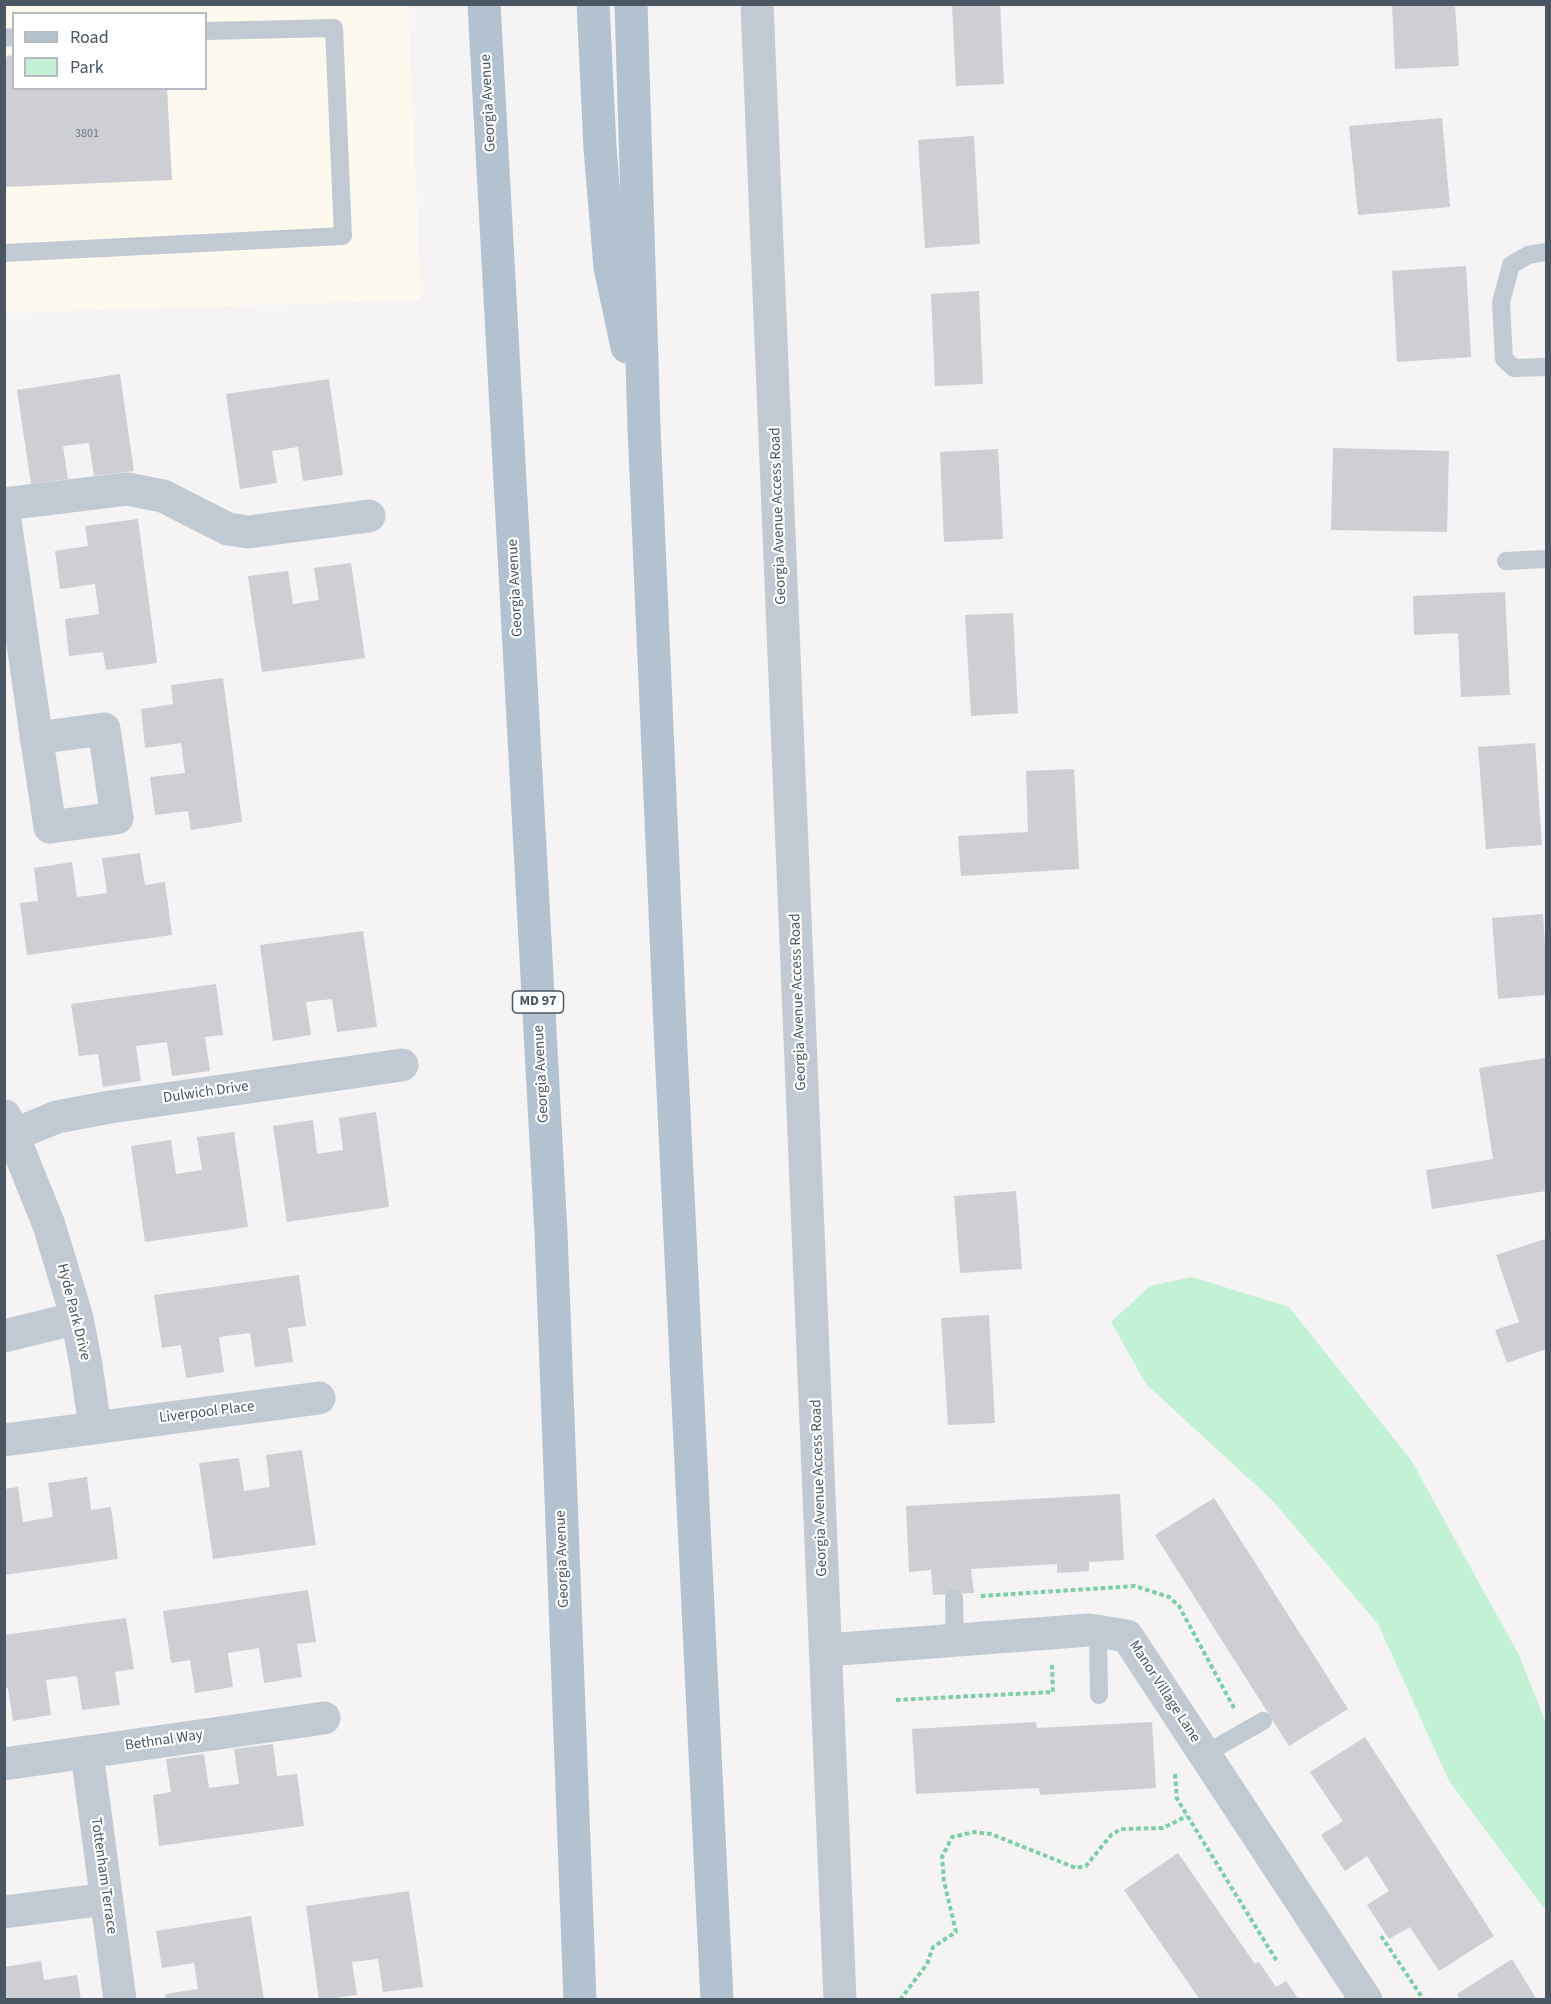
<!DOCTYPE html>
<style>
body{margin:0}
#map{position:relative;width:1551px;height:2004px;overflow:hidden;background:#f5f3f3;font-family:"Source Sans 3",sans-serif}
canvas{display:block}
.frame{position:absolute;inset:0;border:6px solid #4a5661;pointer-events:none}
.legend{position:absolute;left:12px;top:12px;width:195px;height:78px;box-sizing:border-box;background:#fff;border:2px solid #b7bbc0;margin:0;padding:8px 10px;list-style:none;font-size:18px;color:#4a5661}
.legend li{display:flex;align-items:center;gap:12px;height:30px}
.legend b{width:30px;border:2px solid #b7bbc0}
</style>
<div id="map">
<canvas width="1551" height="2004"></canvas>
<div class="frame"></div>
<ul class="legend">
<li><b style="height:8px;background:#b3c2d1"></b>Road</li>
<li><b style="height:16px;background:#c3f1d5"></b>Park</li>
</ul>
</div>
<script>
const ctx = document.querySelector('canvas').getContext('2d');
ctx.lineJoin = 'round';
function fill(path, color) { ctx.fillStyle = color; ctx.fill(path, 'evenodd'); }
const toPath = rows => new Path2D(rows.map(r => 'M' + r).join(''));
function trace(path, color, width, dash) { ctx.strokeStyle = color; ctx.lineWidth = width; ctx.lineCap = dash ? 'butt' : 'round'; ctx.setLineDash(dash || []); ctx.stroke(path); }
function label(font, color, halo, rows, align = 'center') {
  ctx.font = font + ' "Source Sans 3",sans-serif'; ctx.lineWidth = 4.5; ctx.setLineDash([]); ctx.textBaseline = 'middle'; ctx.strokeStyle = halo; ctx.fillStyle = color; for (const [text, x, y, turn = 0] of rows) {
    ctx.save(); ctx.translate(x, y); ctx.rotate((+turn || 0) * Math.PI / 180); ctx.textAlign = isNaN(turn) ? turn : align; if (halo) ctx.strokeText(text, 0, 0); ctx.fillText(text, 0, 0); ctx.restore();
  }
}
const commercial = toPath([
 [4,5,408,5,421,300,5,313],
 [14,14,206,14,206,88,14,88]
]);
const green = toPath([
 [1192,1277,1289,1307,1411,1460,1519,1655,1546,1723,1546,1911,1449,1781,1378,1624,1272,1500,1146,1384,1111,1322,1150,1286]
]);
const building = toPath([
 [952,4,1000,4,1004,84,956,86],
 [1392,4,1455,4,1459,66,1395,69],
 [14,55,14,88,167,88,172,180,4,187,4,67,7,56],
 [1442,118,1450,207,1358,215,1349,126],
 [974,136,980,244,925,248,918,140],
 [1466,266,1471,357,1397,362,1392,271],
 [979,291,983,384,935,386,931,294],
 [120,374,134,471,94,476,89,443,63,446,68,479,31,484,17,390],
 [329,379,343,475,303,481,298,447,272,451,277,483,240,489,226,394],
 [1333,448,1449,451,1447,532,1331,530],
 [998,449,1003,539,944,542,940,452],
 [138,519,157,663,106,670,103,652,69,656,65,619,99,614,95,584,60,589,55,551,88,546,85,526],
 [351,563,365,658,262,672,248,576,288,571,293,604,319,600,314,568],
 [1505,592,1510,695,1461,697,1458,633,1414,635,1413,596],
 [1013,613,1018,713,971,716,965,615],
 [223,678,242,822,191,830,188,811,155,815,150,777,185,773,181,743,145,748,141,709,173,704,171,685],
 [1535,743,1542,845,1486,849,1478,747],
 [1074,769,1079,869,961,876,958,836,1028,832,1026,771],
 [140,853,145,885,165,882,172,935,27,955,20,903,38,901,34,868,72,862,77,897,107,893,102,858],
 [1543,914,1546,955,1546,995,1498,999,1492,918],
 [363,931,377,1027,337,1032,332,999,306,1002,311,1035,273,1041,260,945],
 [216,984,223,1035,205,1037,210,1071,172,1076,167,1042,136,1046,141,1081,103,1087,98,1054,79,1056,71,1004],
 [1545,1058,1546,1069,1546,1191,1432,1209,1426,1170,1493,1159,1479,1068],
 [376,1112,389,1207,287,1222,273,1126,313,1120,317,1154,343,1150,339,1118],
 [234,1132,248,1227,145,1242,131,1146,171,1140,176,1174,202,1170,197,1137],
 [1016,1191,1022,1269,960,1273,954,1196],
 [1545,1239,1546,1349,1507,1363,1495,1330,1519,1322,1496,1255],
 [299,1275,306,1326,288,1328,293,1362,255,1367,250,1333,219,1337,224,1372,186,1378,181,1345,162,1348,154,1295],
 [989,1315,995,1423,948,1425,941,1318],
 [302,1450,316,1545,213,1559,199,1463,239,1458,244,1491,270,1487,266,1455],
 [87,1477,91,1510,111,1507,118,1559,4,1575,4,1489,18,1487,23,1522,53,1517,48,1483],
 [1120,1494,1124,1560,1089,1562,1089,1571,1057,1573,1057,1564,971,1569,974,1593,933,1595,931,1570,909,1572,906,1506],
 [1214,1498,1348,1709,1289,1746,1155,1535],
 [308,1590,316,1642,297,1644,302,1677,264,1683,259,1648,228,1653,233,1687,195,1693,190,1660,171,1663,163,1611],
 [126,1618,134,1669,115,1672,120,1705,82,1710,77,1676,46,1680,51,1715,13,1721,8,1688,4,1689,4,1635],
 [1036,1722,1037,1728,1152,1722,1156,1788,1040,1795,1039,1788,916,1794,912,1729],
 [1365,1737,1494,1936,1439,1971,1410,1927,1389,1939,1367,1905,1389,1891,1367,1856,1345,1871,1321,1835,1343,1821,1310,1772],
 [273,1744,277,1776,297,1774,304,1826,159,1846,153,1795,171,1792,166,1759,204,1754,209,1788,239,1784,234,1749],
 [1178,1853,1255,1964,1259,1962,1276,1987,1286,1981,1299,2000,1200,2000,1124,1890],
 [409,1891,423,1987,383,1992,378,1959,352,1962,357,1995,319,2000,306,1906],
 [251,1916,264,2000,166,2000,165,1994,198,1989,194,1963,162,1968,156,1931],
 [1512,1959,1537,2000,1460,2000,1457,1994],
 [41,1961,44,1980,77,1975,81,2000,4,2000,4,1967]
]);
const path = toPath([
 [981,1596,1135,1586,1169,1597,1179,1606,1234,1708],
 [896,1700,1053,1692,1052,1665],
 [1175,1774,1177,1799,1278,1963],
 [1381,1936,1424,2000],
 [900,2000,927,1964,933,1947,956,1932,944,1881,942,1857,952,1837,974,1832,991,1834,1076,1868,1086,1866,1111,1835,1121,1829,1163,1828,1187,1816]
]);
const service = toPath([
 [4,38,14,37],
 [1546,252,1528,255,1511,265,1501,302,1504,359,1514,368,1546,367],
 [4,253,343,236,334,28,206,31],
 [1506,561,1546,559],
 [954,1598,955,1640],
 [1098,1631,1099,1695],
 [1205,1754,1263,1721]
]);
const minor = toPath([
 [757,4,840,2000],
 [4,504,127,489,163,496,228,529,248,532,369,516],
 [4,513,37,741,50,827,117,818,104,729,36,738],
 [5,1116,49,1225,77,1318,86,1365,95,1427],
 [13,1135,57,1117,110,1107,402,1065],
 [4,1336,77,1318],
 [4,1440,319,1398],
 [827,1650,1089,1630,1127,1636,1366,2000],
 [87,1753,120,2000],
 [4,1764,324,1718],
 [4,1912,106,1899]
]);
const primary = toPath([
 [484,4,551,1233,580,2000],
 [593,4,600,148,610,267,627,347],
 [631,4,644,428,671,1050,717,2000]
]);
const numberNames = [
 ["3801",87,134]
];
const shields = [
 [538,1002,51]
];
const shieldNames = [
 ["MD 97",538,1002]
];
const streetNames = [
 ["Georgia Avenue",489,103,-93],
 ["Georgia Avenue Access Road",779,516,-92],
 ["Georgia Avenue",516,588,-93],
 ["Georgia Avenue Access Road",799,1002,-92],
 ["Georgia Avenue",542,1074,-93],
 ["Dulwich Drive",206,1093,-8],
 ["Hyde Park Drive",73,1312,76],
 ["Liverpool Place",207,1413,-7],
 ["Georgia Avenue Access Road",820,1488,-92],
 ["Georgia Avenue",563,1559,-92],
 ["Manor Village Lane",1164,1692,57],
 ["Bethnal Way",164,1741,-8],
 ["Tottenham Terrace",103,1876,82]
];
fill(commercial, '#fdf9ef');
fill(green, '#c3f1d5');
fill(building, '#cdcfd5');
trace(path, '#7ad0a6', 4, [4.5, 3]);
trace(service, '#c1cad2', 18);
trace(minor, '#c1cad2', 33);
trace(primary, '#b3c2d1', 33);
label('12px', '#6b747e', null, numberNames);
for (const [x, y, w] of shields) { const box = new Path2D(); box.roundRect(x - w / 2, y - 11, w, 22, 4.5); ctx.fillStyle = '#fff'; ctx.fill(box); trace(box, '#4a5661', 1.5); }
label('bold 14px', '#4a5661', null, shieldNames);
label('15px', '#4a5661', '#fff', streetNames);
</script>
